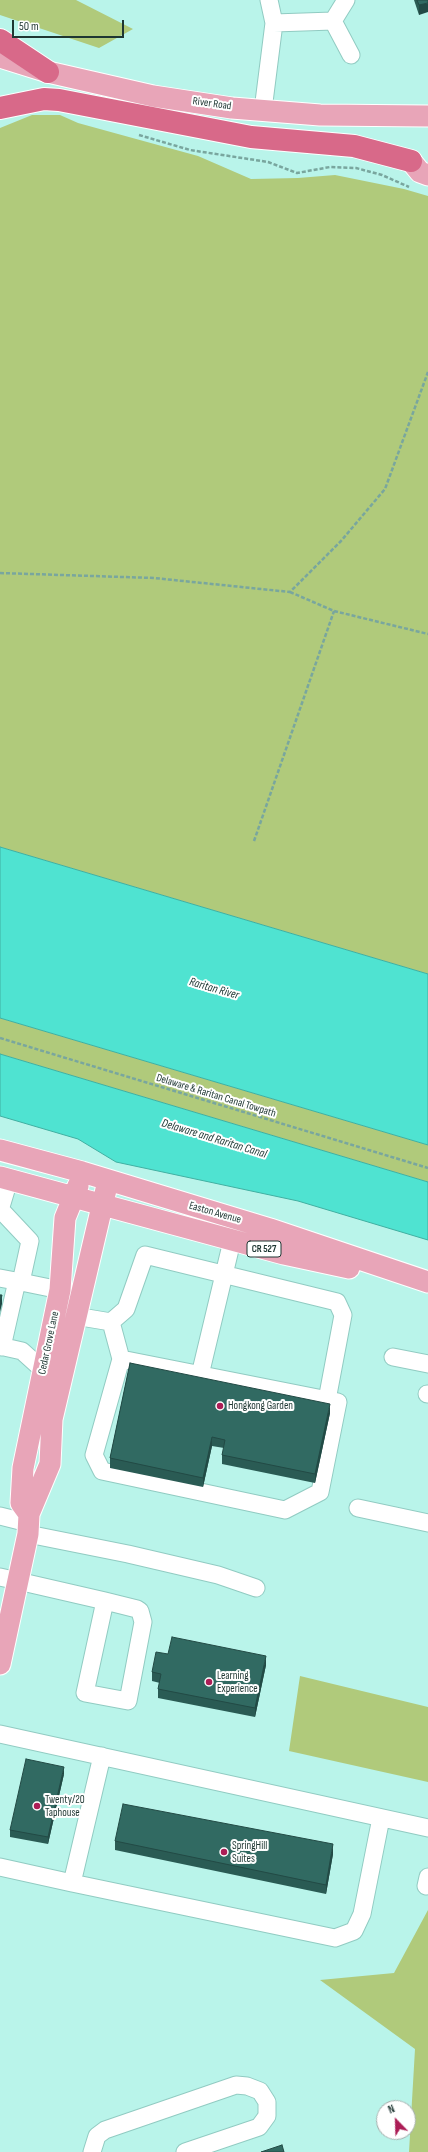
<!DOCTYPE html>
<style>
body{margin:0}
#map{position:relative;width:428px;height:2152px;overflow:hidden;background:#b9f4ea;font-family:"Sofia Sans Condensed",sans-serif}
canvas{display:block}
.north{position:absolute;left:376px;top:2100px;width:40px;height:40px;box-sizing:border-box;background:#fff;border:1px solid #a5afad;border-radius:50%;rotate:337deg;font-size:11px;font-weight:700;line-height:16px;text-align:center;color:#1e3632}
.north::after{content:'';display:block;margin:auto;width:14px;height:18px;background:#ac1d56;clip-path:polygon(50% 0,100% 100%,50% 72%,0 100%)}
.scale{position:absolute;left:12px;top:20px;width:112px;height:18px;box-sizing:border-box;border:2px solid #1e3632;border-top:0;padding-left:5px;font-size:12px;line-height:14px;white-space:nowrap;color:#1e3632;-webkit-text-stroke:3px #fff;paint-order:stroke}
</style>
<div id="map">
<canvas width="428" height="2152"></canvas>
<div class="north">N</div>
<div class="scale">50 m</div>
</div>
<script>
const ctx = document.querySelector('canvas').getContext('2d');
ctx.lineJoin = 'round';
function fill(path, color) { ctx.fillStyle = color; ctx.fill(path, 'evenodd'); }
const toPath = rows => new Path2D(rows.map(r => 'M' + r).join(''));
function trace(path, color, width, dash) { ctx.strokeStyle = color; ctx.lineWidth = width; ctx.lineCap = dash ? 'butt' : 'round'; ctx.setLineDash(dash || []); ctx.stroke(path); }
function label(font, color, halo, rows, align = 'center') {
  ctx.font = font + ' "Sofia Sans Condensed",sans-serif'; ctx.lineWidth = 4; ctx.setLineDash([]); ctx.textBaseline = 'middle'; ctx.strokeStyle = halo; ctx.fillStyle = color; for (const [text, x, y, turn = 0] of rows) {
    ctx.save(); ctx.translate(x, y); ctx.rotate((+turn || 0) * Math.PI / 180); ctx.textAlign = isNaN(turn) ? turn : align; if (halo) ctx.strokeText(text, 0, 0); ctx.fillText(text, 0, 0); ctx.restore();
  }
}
const green = toPath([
 [0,0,76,0,133,29,99,48,0,15],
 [32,115,60,115,78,123,198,156,251,179,298,178,335,175,404,189,428,196,428,974,0,847,0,128],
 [0,1018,428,1145,428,1182,0,1054],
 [300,1676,428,1707,428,1782,289,1751],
 [428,1910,428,2152,409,2152,415,2049,320,1980,394,1973]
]);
const water = toPath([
 [0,847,428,974,428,1145,0,1018,0,847],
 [0,1054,428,1182,428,1240,298,1201,116,1162,78,1139,0,1116,0,1054]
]);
const path = toPath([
 [139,135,190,150,268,162,297,173,330,167,356,168,382,175,409,187],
 [0,573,154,578,290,592,341,541,385,489,428,372],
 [290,592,334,611,428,634],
 [254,841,334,611],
 [0,1038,428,1168]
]);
const minor = toPath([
 [333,21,351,55],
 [274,23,333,21,346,0],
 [263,110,274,23,269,0],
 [0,1209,30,1241,21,1282,0,1278],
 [0,1210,9,1180],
 [21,1282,60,1290],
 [75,1316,111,1322,121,1359,338,1402,320,1492,285,1510,102,1471,94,1455,121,1359],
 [111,1322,126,1309,145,1255,337,1302,343,1315,327,1400],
 [0,1346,22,1351,43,1370],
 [2,1347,17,1281],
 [393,1357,428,1364],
 [200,1375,232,1241],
 [427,1394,428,1394],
 [358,1508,428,1523],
 [0,1516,28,1523],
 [28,1534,128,1554,218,1575,256,1588],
 [0,1577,18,1581,105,1601,137,1609,140,1611,143,1622,128,1701,85,1693,105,1601],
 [0,1734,428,1828],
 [102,1756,72,1883,335,1938,354,1931,362,1914,381,1818],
 [0,1867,72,1883],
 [426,1886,428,1877],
 [92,2152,97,2136,105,2130,236,2085,247,2086,260,2091,267,2102,267,2116,259,2127,185,2152]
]);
const major = toPath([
 [0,57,48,72,153,96,232,108,320,115,428,116],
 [411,161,420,172,428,175],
 [0,1150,82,1172,270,1229,428,1282],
 [0,1177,284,1254,349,1268],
 [29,1514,21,1503,23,1468,60,1290,65,1218,78,1186],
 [0,1664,28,1534,29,1514,50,1464,52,1419,108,1181]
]);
const highway = toPath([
 [0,40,48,72],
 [0,108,44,99,59,100,251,137,354,146,411,161]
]);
const wall = toPath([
 [414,0,428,0,419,15],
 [130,1363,330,1413,315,1483,222,1464,222,1455,224,1448,212,1446,203,1487,110,1468,110,1458],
 [168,1654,266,1665,255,1717,158,1698,158,1689,160,1683,152,1681,152,1672],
 [64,1774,48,1844,10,1837,10,1830],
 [115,1841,333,1854,326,1894,115,1850]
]);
const shadedWall = toPath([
 [428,3,428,12,419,15,419,5],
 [2,1295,2,1304,0,1312,0,1303],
 [330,1404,330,1413,315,1483,315,1474],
 [212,1437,212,1446,203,1487,203,1478],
 [266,1656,266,1665,255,1717,255,1708],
 [64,1767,64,1774,48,1844,48,1837],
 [333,1844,333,1854,326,1894,326,1885]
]);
const building = toPath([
 [417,0,428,0,428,3,419,5,417,0],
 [0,1295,2,1295,0,1303,0,1295],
 [130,1363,330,1404,315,1474,222,1455,225,1440,212,1437,203,1478,110,1458,130,1363],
 [172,1637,266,1656,255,1708,158,1689,161,1674,152,1672,156,1652,168,1654,172,1637],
 [26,1759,64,1767,48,1837,10,1830,26,1759],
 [123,1804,333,1844,326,1885,115,1841,123,1804],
 [282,2145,284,2152,261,2152,282,2145]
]);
const markers = [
 [220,1406,4,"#ac1d56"],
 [209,1682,4,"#ac1d56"],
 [37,1806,4,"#ac1d56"],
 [224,1852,4,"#ac1d56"]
];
const shields = [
 [264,1249,34]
];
const shieldNames = [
 ["CR 527",264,1249]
];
const streetNames = [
 ["River Road",212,104,8],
 ["Delaware & Raritan Canal Towpath",216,1096,17],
 ["Easton Avenue",215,1213,16],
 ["Cedar Grove Lane",49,1343,-78]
];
const poiNames = [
 ["Hongkong Garden",228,1406],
 ["Learning",217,1676],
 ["Experience",217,1689],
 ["Twenty/20",45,1800],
 ["Taphouse",45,1813],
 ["SpringHill",232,1846],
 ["Suites",232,1859]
];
const waterNames = [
 ["Raritan River",214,989,16],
 ["Delaware and Raritan Canal",214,1139,17]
];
fill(green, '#b0ca7b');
fill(water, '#4fe3d1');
trace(water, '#40afa1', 1);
trace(minor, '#91cbc2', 19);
trace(major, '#fff', 23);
trace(highway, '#fff', 24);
trace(path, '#79a69e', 2.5, [4, 2]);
trace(minor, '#fff', 17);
trace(major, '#e8a5b8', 21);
trace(highway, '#d86989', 22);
fill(wall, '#2a5b54');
fill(shadedWall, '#224a45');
fill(building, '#316a62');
trace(building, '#224a45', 1);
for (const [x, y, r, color] of markers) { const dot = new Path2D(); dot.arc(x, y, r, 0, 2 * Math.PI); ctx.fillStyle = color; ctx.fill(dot); trace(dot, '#fff', 1.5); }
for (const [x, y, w] of shields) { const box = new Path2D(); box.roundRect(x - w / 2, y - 8, w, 16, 3); ctx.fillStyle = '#fff'; ctx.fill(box); trace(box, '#1e3632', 1); }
label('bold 10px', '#1e3632', null, shieldNames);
label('11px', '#1e3632', '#fff', streetNames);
label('11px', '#1e3632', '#fff', poiNames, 'left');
label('italic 12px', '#1b3330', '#fff', waterNames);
</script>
